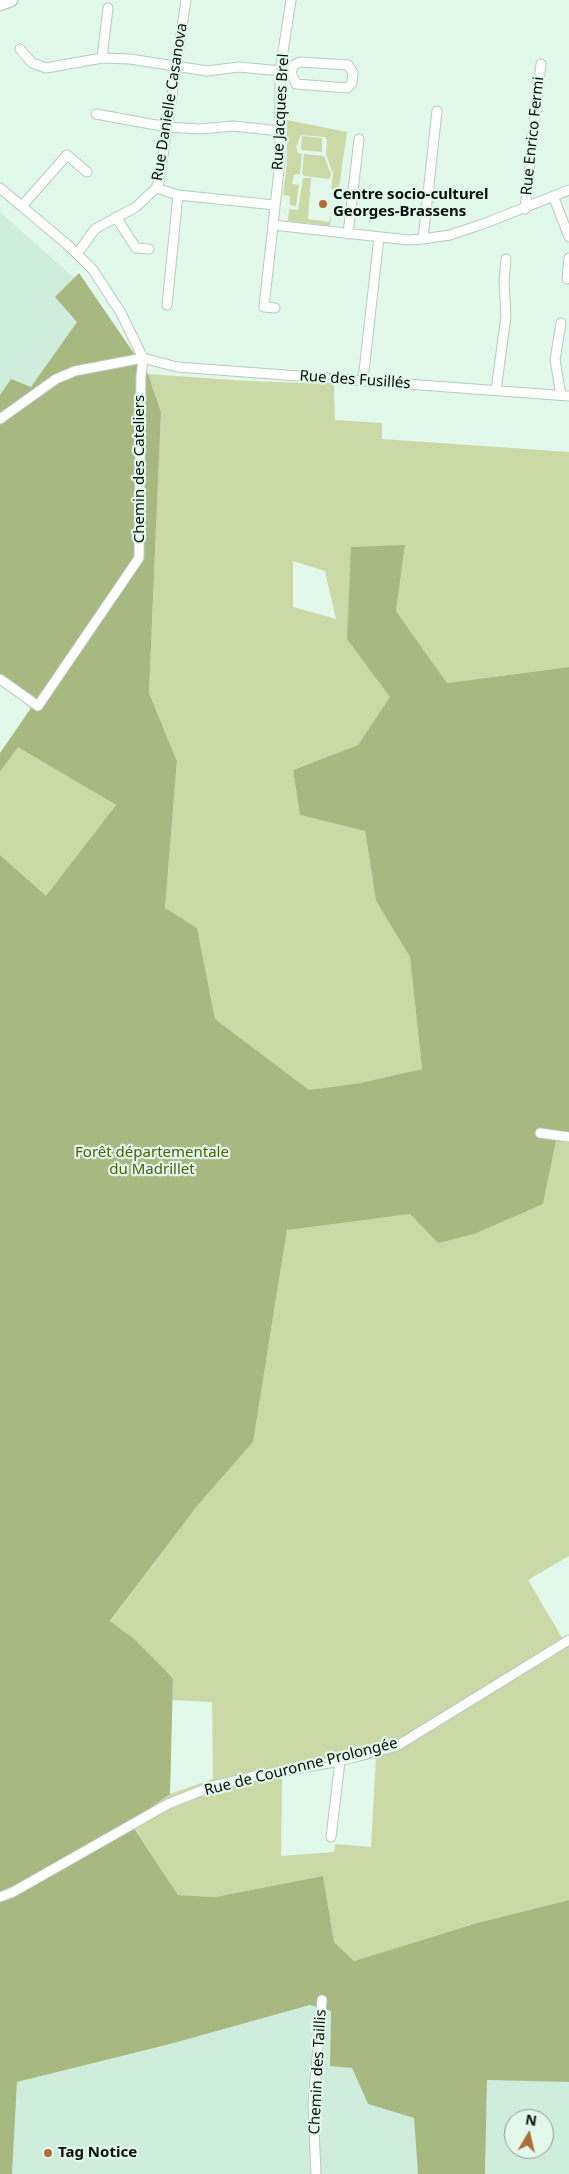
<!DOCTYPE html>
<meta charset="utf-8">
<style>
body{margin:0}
#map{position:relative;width:569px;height:2174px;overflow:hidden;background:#e1f8eb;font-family:"Noto Sans",sans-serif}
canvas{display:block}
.north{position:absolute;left:504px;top:2109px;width:50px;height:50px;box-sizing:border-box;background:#e1f8eb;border:1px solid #8a9a91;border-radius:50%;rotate:9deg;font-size:14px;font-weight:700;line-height:20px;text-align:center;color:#070e0a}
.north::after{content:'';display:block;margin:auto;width:18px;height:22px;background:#ae6f36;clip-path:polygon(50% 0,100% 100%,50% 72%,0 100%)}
</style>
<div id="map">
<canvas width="569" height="2174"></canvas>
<div class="north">N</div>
</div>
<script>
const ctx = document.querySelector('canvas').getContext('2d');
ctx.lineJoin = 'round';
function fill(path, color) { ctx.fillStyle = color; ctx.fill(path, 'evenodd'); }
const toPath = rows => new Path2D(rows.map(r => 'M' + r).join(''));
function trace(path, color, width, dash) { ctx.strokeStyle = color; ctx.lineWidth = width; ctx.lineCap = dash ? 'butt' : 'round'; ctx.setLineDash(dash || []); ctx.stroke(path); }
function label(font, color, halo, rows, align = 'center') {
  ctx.font = font + ' "Noto Sans",sans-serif'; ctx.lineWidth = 4.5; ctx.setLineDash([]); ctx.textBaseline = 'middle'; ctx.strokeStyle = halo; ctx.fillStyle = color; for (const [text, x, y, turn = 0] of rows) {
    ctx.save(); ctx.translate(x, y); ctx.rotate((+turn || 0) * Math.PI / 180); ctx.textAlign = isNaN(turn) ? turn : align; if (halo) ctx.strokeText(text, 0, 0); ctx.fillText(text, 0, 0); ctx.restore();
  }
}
const built = toPath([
 [0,212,80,283,81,322,34,389,0,410],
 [310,2005,331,2010,352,2068,368,2104,414,2118,418,2174,12,2174,17,2082,170,2044],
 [487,2080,569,2082,569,2174,485,2174],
 [514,2119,544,2119,544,2149,514,2149]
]);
const green = toPath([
 [287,120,347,132,338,195,333,194,333,190,331,189,333,174,326,154,327,140,325,137,301,135,296,147,298,153,302,154,300,174,294,175,292,184,299,185,296,206,290,205,290,196,283,195,287,164],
 [302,136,322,138,322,152,301,150],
 [304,154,324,156,331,175,329,179,304,176,302,173],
 [303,178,311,178,308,219,329,222,332,212,330,226,288,221,289,209,298,210],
 [148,374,247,381,334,384,335,420,382,423,382,439,569,452,569,667,447,683,396,611,405,545,347,639,391,697,358,745,293,770,300,815,365,831,376,901,410,957,422,1069,360,1083,309,1090,215,1019,197,929,165,908,177,761,149,693,161,412],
 [293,561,325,571,336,619,293,607],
 [18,746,116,805,46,897,0,855,0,772],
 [556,1140,569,1142,569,1556,528,1580,561,1636,569,1645,569,1900,477,1923,354,1961,334,1942,323,1876,215,1897,178,1895,130,1821,170,1794,213,1779,212,1702,172,1700,173,1677,110,1622,198,1505,253,1442,287,1229,410,1214,438,1243,543,1204],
 [376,1758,371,1847,335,1844,334,1852,281,1856,282,1777]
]);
const forest = toPath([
 [79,273,148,374,161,412,149,693,177,761,165,908,197,928,215,1019,309,1090,360,1083,422,1069,410,957,376,901,365,831,300,815,293,770,358,745,390,697,347,639,351,547,405,545,396,611,447,683,569,667,569,1142,556,1141,543,1204,474,1234,438,1243,410,1214,287,1230,253,1442,198,1505,110,1621,134,1639,173,1678,170,1794,130,1822,178,1895,215,1897,323,1876,334,1942,354,1961,477,1923,569,1900,569,2082,487,2080,485,2174,418,2174,414,2118,368,2104,352,2068,330,2066,331,2011,310,2005,170,2044,17,2082,12,2174,0,2174,0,855,46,896,116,805,18,747,0,772,0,753,31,708,0,684,0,395,11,379,31,387,77,322,55,297]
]);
const street = toPath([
 [20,49,32,63,46,68,102,58,130,59,207,71,239,67,291,72,296,84,347,88,352,83,353,73,348,65,300,62,294,65,291,72],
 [102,58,108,8],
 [96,114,167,127,200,129,233,126,280,131],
 [0,188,70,247,93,270,121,313,143,358],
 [156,188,178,195,275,205],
 [554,198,569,237],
 [22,206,67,155,87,172],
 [525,209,541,64],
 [116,217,136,248,149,249],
 [273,225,408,240,423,239,450,235,483,224,569,190],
 [348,234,359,139],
 [423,239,437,111],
 [77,254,95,229,136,207,156,188,159,182,186,0],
 [567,279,569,258],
 [167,305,178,195],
 [275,308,264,307,280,161,280,71,291,0],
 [363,380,379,237],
 [496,390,506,316,504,281,506,259],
 [561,395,555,360,561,323],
 [0,419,56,379,75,371,143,358,177,367,569,396],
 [0,679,38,706,139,558,141,376,143,358],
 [540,1133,569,1137],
 [331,1837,340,1761],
 [0,1897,13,1892,168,1804,213,1786,250,1777,340,1761,397,1746,569,1640],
 [316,2174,313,2104,322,2000]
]);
const secondary = toPath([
 [0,4,11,0]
]);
const markers = [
 [323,204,5,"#ae6f36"],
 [48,2153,5,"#ae6f36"]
];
const streetNames = [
 ["Rue Danielle Casanova",170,102,-81],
 ["Rue Jacques Brel",281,112,-87],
 ["Rue Enrico Fermi",533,136,-84],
 ["Rue des Fusillés",355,380,4],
 ["Chemin des Cateliers",140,469,-90],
 ["Rue de Couronne Prolongée",301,1767,-14],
 ["Chemin des Taillis",318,2072,-87]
];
const poiNames = [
 ["Centre socio-culturel",333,195],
 ["Georges-Brassens",333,212],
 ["Tag Notice",58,2153]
];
const parkNames = [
 ["Forêt départementale",152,1153],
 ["du Madrillet",152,1170]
];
fill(built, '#cfeddd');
fill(green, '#cbd9a6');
fill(forest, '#a8b881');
trace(street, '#b6cbbf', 11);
trace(secondary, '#b6cbbf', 15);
trace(street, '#fff', 9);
trace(secondary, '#fff', 12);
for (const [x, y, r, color] of markers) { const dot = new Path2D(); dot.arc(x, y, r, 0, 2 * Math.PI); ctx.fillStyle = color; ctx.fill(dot); trace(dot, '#e1f8eb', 2); }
label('15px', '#070e0a', '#e1f8eb', streetNames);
label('bold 15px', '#070e0a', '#e1f8eb', poiNames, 'left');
label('15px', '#4f5f07', '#e1f8eb', parkNames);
</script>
